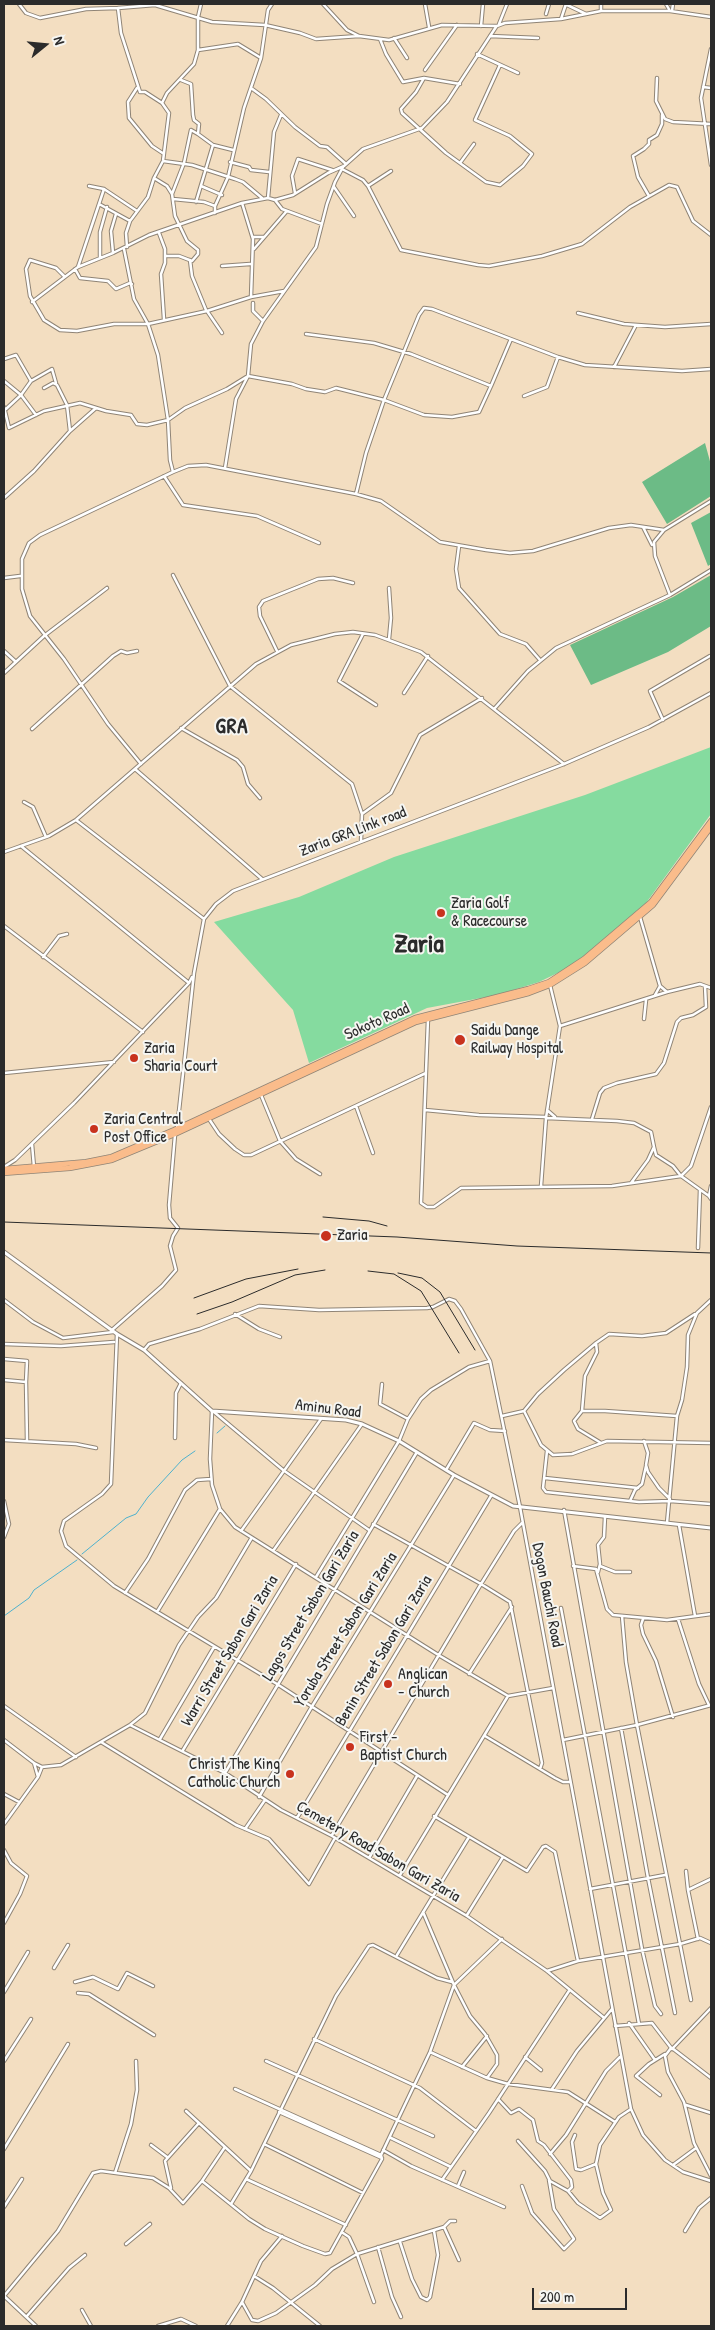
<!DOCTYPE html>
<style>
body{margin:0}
#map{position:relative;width:715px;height:2330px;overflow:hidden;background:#f3dec1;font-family:"Patrick Hand",sans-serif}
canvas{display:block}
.frame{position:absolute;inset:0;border:5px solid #2b2b2b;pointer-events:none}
.north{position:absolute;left:20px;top:20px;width:50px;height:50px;-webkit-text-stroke:4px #f6f6f2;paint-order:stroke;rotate:73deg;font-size:14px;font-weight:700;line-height:20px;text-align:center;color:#2b2b2b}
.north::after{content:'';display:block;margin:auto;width:18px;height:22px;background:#2b2b2b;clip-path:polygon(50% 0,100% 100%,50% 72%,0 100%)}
.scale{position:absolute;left:532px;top:2288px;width:95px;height:22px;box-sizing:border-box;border:2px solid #2b2b2b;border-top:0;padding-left:6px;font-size:15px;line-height:18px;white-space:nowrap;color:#2b2b2b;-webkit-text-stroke:4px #f6f6f2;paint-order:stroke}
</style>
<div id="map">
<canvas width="715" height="2330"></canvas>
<div class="frame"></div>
<div class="north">N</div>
<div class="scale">200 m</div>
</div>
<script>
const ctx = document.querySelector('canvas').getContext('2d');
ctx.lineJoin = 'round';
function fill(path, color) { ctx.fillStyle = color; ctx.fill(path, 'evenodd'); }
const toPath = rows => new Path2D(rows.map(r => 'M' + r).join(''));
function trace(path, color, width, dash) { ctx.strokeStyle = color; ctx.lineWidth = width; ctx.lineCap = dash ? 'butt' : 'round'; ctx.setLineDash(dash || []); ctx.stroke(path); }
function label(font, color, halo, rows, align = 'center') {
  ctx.font = font + ' "Patrick Hand",sans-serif'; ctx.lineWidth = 4; ctx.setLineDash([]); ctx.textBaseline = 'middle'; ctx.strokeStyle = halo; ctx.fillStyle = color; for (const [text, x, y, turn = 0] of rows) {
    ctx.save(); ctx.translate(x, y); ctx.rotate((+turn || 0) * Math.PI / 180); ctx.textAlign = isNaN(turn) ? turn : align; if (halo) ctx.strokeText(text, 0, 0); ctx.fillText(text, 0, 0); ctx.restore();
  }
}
const green = toPath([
 [711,747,711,814,646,903,572,966,539,982,497,995,427,1008,309,1063,293,1010,214,922,299,897,394,857,585,795]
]);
const forest = toPath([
 [705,443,711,465,711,496,667,524,642,482],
 [711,512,711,564,708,566,691,523],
 [711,575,711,626,668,652,591,685,570,645,673,597]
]);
const stream = toPath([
 [217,1433,225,1426],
 [82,1554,126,1518,136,1514,148,1497,182,1460,195,1451],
 [4,1616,29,1598,34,1590,77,1560]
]);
const minor = toPath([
 [19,4,26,13,40,18,86,9,118,8],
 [323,4,347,30,359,36],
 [425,4,429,27],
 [565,4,586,14],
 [666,4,670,11],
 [601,11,601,4],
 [672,11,673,4],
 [546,14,549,4],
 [561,19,566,4],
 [499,24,507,4],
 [481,26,483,4],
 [490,36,538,38],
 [394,38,407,58],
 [380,39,386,54,403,82,424,78,460,84],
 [711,49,701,98,711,165],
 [198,50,238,44,261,58],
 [477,54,518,73],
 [425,70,457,25],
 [424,78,416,92,401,109,402,113,446,153,486,182,500,185,523,166,532,154,510,136,475,120,500,65],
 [657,78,656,101,665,119,673,122,711,124],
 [181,80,191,84,193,115,194,120,199,124,198,134,213,145,233,150],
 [703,87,711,88],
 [137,88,128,102,129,118,152,146,164,154],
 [251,88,266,99,295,127,320,146,327,147,346,164],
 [162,103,167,93,194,64,198,50,198,17,201,4],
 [163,161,192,165,235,179,243,182,262,198],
 [230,162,249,167,251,170,269,172],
 [460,163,474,144],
 [342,169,363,180,368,186,401,250,478,265,489,266,542,256,582,244,630,207,669,185,677,187,693,221,711,235],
 [154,178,167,186,172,194],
 [89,186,104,189,137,211],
 [201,186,222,195],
 [368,186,391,171],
 [334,187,354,216],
 [295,193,292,176,298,159,332,170],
 [649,196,638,177,633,156,644,149,649,144,649,140,657,135,662,124,662,115],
 [268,198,274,132,281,115],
 [173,199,204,202,215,206],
 [275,200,282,209,322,224],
 [196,202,213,145],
 [242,203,253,239,251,297],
 [99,204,130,221],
 [215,213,215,206,228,177,244,108,261,58,268,10,272,4],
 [159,233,165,249,165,263,161,274,164,319],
 [253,237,264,237],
 [127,247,126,233,130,221,148,197,154,178,163,161,169,113,162,103,145,92,140,92,121,33,118,8,155,5,212,22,265,25,300,33,316,39,359,36,389,40,442,25,497,26,505,23,561,19,601,11,670,11,711,17],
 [124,249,134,299,148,324,158,355,168,420,170,460,173,472],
 [254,249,286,212],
 [113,253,111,231,116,214],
 [165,256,179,256,192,261,198,254,198,250,187,241,175,216,172,194,184,163,191,130,198,134],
 [100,258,100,232,107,207],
 [190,260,192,276,206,310],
 [222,266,250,264],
 [78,267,104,189],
 [75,269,80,278,108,281,116,289,130,283,132,284],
 [64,276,56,268,30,260,26,269,30,296,44,320,60,330,77,331,114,324,148,324,207,311,251,297,284,291],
 [32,302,78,267,113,253,149,235,242,203,268,198,275,200,293,195,328,173,344,166,363,149,422,128,447,102,496,27],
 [253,303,253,311,263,321],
 [207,311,222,333],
 [578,313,624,324,665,327,711,324],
 [306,334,374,343,411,354,491,386,511,339],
 [4,359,16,355,31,381,21,395,36,415],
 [614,367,636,325],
 [4,381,21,395,6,409],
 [31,381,52,369,56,383],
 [44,388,53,383,57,385,67,405,70,431],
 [524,396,547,387,558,357],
 [4,407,9,428,44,411,80,403,106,411,131,415,137,424,147,425,168,420,185,408,227,389,248,376,292,384,306,389,325,392,336,388,384,400,424,415,452,417,479,412,491,386],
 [225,468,236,399,248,376,251,344,263,321,316,247,327,204,335,182,343,167],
 [164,476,183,505,257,516,319,543],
 [356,494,366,453,384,400,419,315,424,308,432,309,558,357,585,365,682,371,711,369],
 [4,498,34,471,70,431,96,408],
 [643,527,652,545],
 [459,546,456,569,459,588,500,634,526,644,540,660],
 [173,575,230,686,352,784,362,814,361,841],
 [4,578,20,576],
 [670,595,655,556,654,542,664,530,711,501],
 [363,634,339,681,376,705],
 [389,639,391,618,389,588],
 [4,651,16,662],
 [277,651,260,616,259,607,263,601,318,579,333,578,353,583],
 [4,673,44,636,107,588],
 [404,693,428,656],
 [495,708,528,671,556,648,670,595,711,570],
 [663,720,650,691,710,656],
 [181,728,237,760,243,767,248,784,260,798],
 [32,729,113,656,121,651,127,653,137,651],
 [141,764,108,724,64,659,30,616,22,589,22,559,29,543,40,535,173,472,188,466,206,465,356,494,381,501,440,542,486,550,510,553,533,551,609,528,631,525,664,530],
 [135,769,262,879],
 [24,802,33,807,46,837],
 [362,814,391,793,420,735,482,698],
 [76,820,204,919],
 [21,846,189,983],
 [4,852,49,836,76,820,256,664,291,645,335,634,353,632,375,635,421,652,564,764],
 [640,917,660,986,667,992],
 [4,926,143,1032],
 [43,957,59,936,67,934],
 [655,995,660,986],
 [428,1019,421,1203,427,1207,434,1207,461,1188,612,1186,681,1176,691,1166,711,1107],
 [644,1019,646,1000],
 [560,1026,667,992,700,984,711,988],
 [4,1073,114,1062],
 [261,1095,280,1141,296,1159,320,1174],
 [356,1106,373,1153],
 [425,1110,479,1115,546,1117],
 [547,1110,555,1117],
 [546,1118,617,1121,634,1123,651,1132,654,1147,648,1160,631,1183],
 [209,1119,219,1134,235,1149,244,1155,251,1155,426,1073],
 [592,1119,600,1093,604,1088,617,1083,656,1074,664,1063,677,1022,681,1018,693,1015,706,1007,705,986],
 [177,1129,194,973,204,919,216,904,233,891,564,764,649,727,711,693],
 [32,1144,34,1167],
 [654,1147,656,1155,673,1166,681,1176,709,1196],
 [4,1167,15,1160,74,1103,189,983,192,977],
 [541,1186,546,1118,560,1026,550,985],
 [711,1186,709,1196,711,1199],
 [698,1248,700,1190],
 [4,1300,33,1322,63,1338,113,1332],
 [235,1314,259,1329,280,1337],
 [112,1330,162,1286,176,1270,170,1246,173,1236,178,1228,170,1218,169,1205,175,1135],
 [117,1334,111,1484,102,1494,64,1521,61,1531,66,1546,114,1586,277,1684,448,1795],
 [4,1344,61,1346,114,1342],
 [144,1350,149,1344,200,1329,259,1306,319,1310,427,1308,433,1307,449,1299,455,1301,461,1309,490,1361],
 [4,1359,27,1361,26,1382],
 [4,1380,26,1382,27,1440],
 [382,1384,380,1404,408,1419],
 [212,1411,210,1459,212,1485,220,1509,235,1527,440,1656,508,1696,553,1688],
 [524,1411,538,1394,564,1370,596,1343],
 [582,1411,585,1376,597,1352,596,1343,609,1334,642,1336,666,1333,695,1314],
 [214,1412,283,1470,369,1530],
 [502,1416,524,1411,541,1445,553,1455,572,1454,607,1441,711,1443],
 [175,1438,176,1393,181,1383],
 [4,1440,76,1444,96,1448],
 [644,1441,648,1453,646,1465,648,1472,659,1488,670,1499],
 [601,1443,578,1429,574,1421,582,1411,605,1411,677,1416],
 [547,1451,543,1488,546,1492,639,1502,670,1501,711,1504],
 [446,1470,474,1423,490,1430,505,1431],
 [545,1478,638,1488],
 [4,1501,9,1524,4,1537],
 [630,1501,635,1490,642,1484,646,1466],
 [564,1510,642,1949,655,2006,661,2014],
 [667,1523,677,1416,682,1400,687,1367,688,1335,697,1313,711,1300],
 [373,1524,481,1584,510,1602,542,1763,540,1769],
 [679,1525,695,1616],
 [241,1531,321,1419],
 [273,1551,362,1424],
 [573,1566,596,1569,607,1609,613,1615,667,1620,711,1614],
 [600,1566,615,1572,630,1572],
 [598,1572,600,1564,598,1545,604,1537,605,1517],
 [316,1577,399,1441,408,1419,421,1399,431,1390,469,1367,490,1361,520,1507,631,2109,643,2135,665,2160,683,2172,711,2181],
 [125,1593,148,1559,185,1490,197,1480,211,1479],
 [561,1608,639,2024],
 [157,1612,220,1509],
 [622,1616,626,1662,637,1725,691,2000],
 [643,1619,641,1625,643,1634,656,1661,673,1717],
 [678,1619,699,1684,709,1705],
 [469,1674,512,1607],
 [4,1706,76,1757],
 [130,1725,225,1773,281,1810,332,1836,467,1916,547,1971,603,2017],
 [621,1728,648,1878,675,2013],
 [485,1736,555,1778,563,1782,570,1782],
 [160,1739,214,1647],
 [4,1740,34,1763,38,1777,4,1824],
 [563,1740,637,1725,711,1705],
 [101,1742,236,1825,269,1839,309,1884,335,1838],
 [183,1750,296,1564],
 [34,1763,42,1767,61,1765,130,1725,145,1713,179,1645,198,1617,216,1598,251,1539],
 [225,1773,417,1452],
 [38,1777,42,1767],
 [4,1794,19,1802],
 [259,1797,311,1708,454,1475],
 [434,1816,527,1871,543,1847,546,1846,555,1852,578,1961],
 [297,1818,491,1496],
 [245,1829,265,1800],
 [332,1835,481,1584,514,1531,522,1523],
 [4,1850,11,1863,27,1876,20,1894,4,1923],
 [369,1858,417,1776],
 [686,1871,688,1890],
 [400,1875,508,1696],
 [590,1889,665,1875],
 [467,1915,503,1857],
 [698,1939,688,1890,711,1879],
 [397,1955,469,1837],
 [54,1968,68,1945],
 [547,1971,578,1961,680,1944,700,1938,711,1943],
 [75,1982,93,1977,118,1989,127,1973,153,1986],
 [4,1992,28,1952],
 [78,1993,89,1994,154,2035],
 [629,2023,655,2060],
 [615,2026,652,2023,672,2049,711,2008],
 [314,2039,420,2088,476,2131],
 [671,2048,665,2056,668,2072,684,2102,694,2143,711,2176],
 [672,2048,711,2078],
 [430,2052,487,2078,508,2084,568,2092,615,2122],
 [525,2057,541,2070],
 [4,2061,31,2019],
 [266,2061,433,2136],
 [462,2067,487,2036],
 [487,2078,497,2064,497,2055,485,2034,470,2016,454,1985,502,1939],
 [235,2089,381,2155],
 [552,2089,577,2051,612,2009],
 [660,2095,636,2076,649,2064,665,2054],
 [498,2099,511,2113,519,2109,533,2120,538,2141,544,2145,571,2180,572,2187,568,2191],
 [686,2105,711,2113],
 [186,2111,251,2171],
 [279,2112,382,2158],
 [575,2135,572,2142,576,2169,581,2170,596,2164],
 [391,2138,451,2167],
 [518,2141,545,2171,550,2181,568,2191,578,2203,600,2218,611,2210,603,2193,596,2164,600,2145,619,2117,631,2109],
 [264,2144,363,2193],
 [151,2145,167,2157],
 [4,2149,68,2044],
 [383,2150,411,2166,504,2207],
 [550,2154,566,2135,606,2071,620,2057],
 [673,2165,696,2148],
 [115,2173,131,2124,137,2090,136,2061],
 [246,2179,346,2225],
 [442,2180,489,2113,569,1991],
 [202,2181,249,2219,265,2229,303,2246,325,2254,330,2253,382,2159,381,2155,430,2052,454,1985,423,1912],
 [458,2186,464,2172],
 [522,2186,532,2213,564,2249,574,2239,554,2209,549,2180],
 [171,2188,165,2161,199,2123],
 [231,2204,251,2171,336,1996,369,1946,373,1945,437,1978,452,1982],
 [4,2207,22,2179],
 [444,2227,459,2260],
 [685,2231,699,2208,711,2198],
 [343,2233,349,2237,357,2254,374,2302],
 [400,2242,412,2279,421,2297,427,2300,430,2297,438,2255,434,2231],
 [126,2244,150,2224],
 [378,2247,392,2297,401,2317],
 [254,2276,273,2288,320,2326],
 [4,2296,58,2231,93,2173,101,2171,153,2178,169,2188,183,2203,202,2181,225,2147],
 [4,2296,36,2326],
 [242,2302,252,2320,258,2321,276,2313,315,2285,332,2269,357,2254,444,2227,450,2221,455,2221],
 [82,2310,91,2326],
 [27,2316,69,2268,85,2255],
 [158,2326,181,2319,196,2326],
 [227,2326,242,2302,261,2261,282,2236]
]);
const tertiary = toPath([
 [4,1252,117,1334,144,1350,212,1411,346,1420,362,1424,399,1441,454,1475,513,1506,711,1528]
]);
const primary = toPath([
 [4,1169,86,1162,111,1157,174,1130,415,1018,528,989,549,982,584,959,651,902,711,821],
 [4,1173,70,1168,112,1160,175,1134,416,1022,529,993,550,985,585,963,653,905,711,827]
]);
const rail = toPath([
 [323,1217,369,1221,387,1226],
 [4,1222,397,1237,517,1246,711,1253],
 [368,1271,394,1274,421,1291,459,1353],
 [398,1273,422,1278,440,1292,475,1350],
 [194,1298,246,1279,298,1269],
 [197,1314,232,1302,295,1275,325,1270]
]);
const markers = [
 [441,913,5,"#c8321e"],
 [460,1040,6,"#c8321e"],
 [134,1058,5,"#c8321e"],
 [94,1129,5,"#c8321e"],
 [326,1236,6,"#c8321e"],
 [388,1684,5,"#c8321e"],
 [350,1747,5,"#c8321e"],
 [290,1774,5,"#c8321e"]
];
const streetNames = [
 ["Zaria GRA Link road",353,832,-21],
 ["Sokoto Road",377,1022,-24],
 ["Aminu Road",328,1409,7],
 ["Dogon Bauchi Road",547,1595,79],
 ["Lagos Street Sabon Gari Zaria",311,1606,-59],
 ["Yoruba Street Sabon Gari Zaria",346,1630,-58],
 ["Warri Street Sabon Gari Zaria",230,1651,-59],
 ["Benin Street Sabon Gari Zaria",384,1651,-59],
 ["Cemetery Road Sabon Gari Zaria",378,1852,30]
];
const poiNames = [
 ["Zaria Golf",451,904],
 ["& Racecourse",451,922],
 ["Saidu Dange",471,1031],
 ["Railway Hospital",471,1049],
 ["Zaria",144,1049],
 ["Sharia Court",144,1067],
 ["Zaria Central",104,1120],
 ["Post Office",104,1138],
 ["Zaria",337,1236],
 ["Anglican",398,1675],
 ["- Church",398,1693],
 ["First -",360,1738],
 ["Baptist Church",360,1756],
 ["Christ The King",280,1765,"right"],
 ["Catholic Church",280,1783,"right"]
];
const districtNames = [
 ["GRA",232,727]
];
const townNames = [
 ["Zaria",419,945]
];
fill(green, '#85db9f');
fill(forest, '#6cbb86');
trace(stream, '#4eb1cd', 1);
trace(minor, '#8f8476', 4.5);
trace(tertiary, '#8f8476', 5);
trace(primary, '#8f8476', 6);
trace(minor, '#fff', 2.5);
trace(tertiary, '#fff', 3);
trace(primary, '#fabc8b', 4.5);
trace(rail, '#2b2b2b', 1);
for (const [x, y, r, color] of markers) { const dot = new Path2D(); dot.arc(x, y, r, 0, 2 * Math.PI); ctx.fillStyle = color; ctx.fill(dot); trace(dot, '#f6f6f2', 2); }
label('16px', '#2b2b2b', '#f6f6f2', streetNames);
label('16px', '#2b2b2b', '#f6f6f2', poiNames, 'left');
ctx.letterSpacing = '1px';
label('bold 21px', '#2b2b2b', '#f6f6f2', districtNames);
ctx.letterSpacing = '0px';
label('bold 26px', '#2b2b2b', '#f6f6f2', townNames);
</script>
